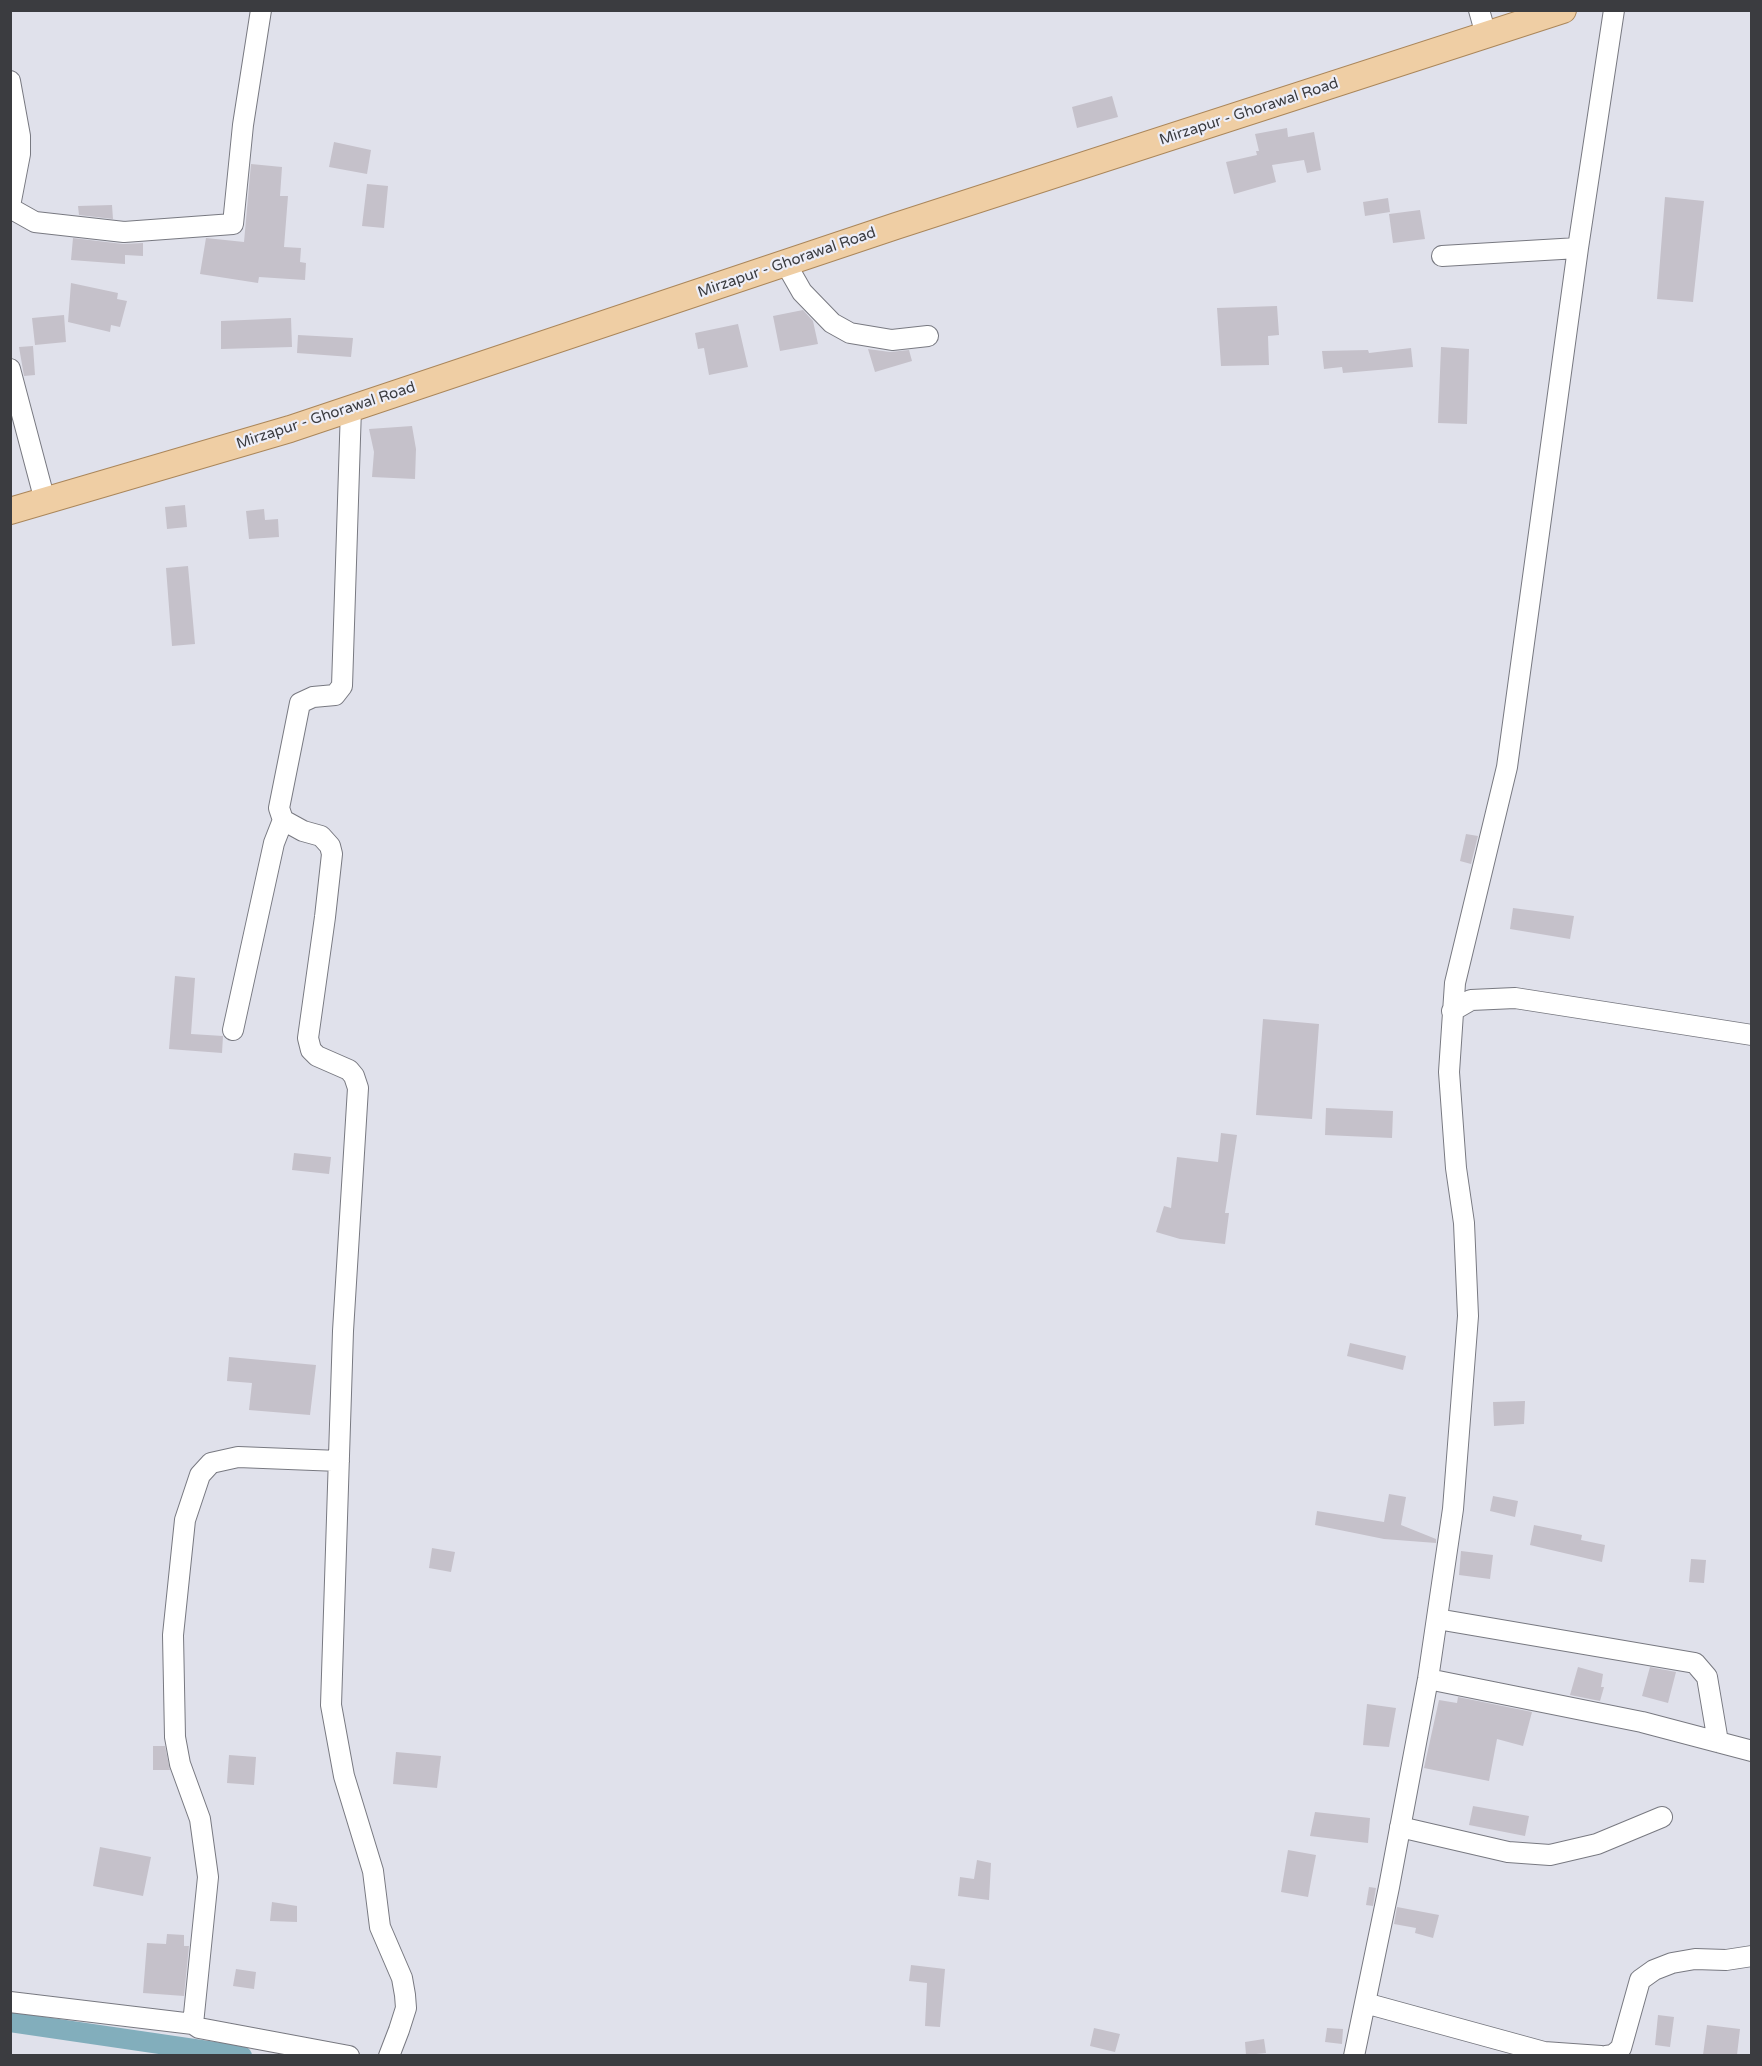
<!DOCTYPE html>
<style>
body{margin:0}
#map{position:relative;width:1762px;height:2066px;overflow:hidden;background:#e0e1eb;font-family:"Varela Round",sans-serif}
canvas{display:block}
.frame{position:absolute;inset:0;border:12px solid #3b3c40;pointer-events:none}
</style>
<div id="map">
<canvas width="1762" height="2066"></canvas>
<div class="frame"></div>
</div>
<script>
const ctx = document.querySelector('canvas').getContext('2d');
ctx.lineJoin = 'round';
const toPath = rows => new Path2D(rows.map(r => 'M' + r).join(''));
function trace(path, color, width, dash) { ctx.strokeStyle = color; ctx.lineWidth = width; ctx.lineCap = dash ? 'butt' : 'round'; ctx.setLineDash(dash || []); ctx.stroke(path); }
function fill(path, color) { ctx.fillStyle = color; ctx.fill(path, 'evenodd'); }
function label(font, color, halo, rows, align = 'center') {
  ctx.font = font + ' "Varela Round",sans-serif'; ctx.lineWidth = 4.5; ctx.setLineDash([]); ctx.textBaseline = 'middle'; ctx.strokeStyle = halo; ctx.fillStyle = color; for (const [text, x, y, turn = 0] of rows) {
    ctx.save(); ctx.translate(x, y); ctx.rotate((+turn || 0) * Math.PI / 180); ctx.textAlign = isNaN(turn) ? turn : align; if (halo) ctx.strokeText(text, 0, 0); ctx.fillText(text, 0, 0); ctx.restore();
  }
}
const canal = toPath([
 [10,2022,242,2056]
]);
const building = toPath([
 [1112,96,1118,117,1077,128,1072,107],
 [1287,128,1288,137,1314,132,1321,170,1307,173,1304,160,1272,165,1276,182,1234,194,1226,162,1257,155,1256,151,1259,151,1255,134],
 [334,142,371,150,367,174,329,167],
 [251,164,282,167,280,196,288,196,284,247,301,248,300,262,306,263,305,280,259,277,258,283,200,274,206,238,244,242],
 [367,184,388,186,384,228,362,226],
 [1665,197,1704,201,1693,302,1657,299],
 [1388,198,1390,212,1365,216,1363,202],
 [112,205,113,219,79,215,78,206],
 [1420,210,1425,239,1393,243,1389,214],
 [73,238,123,244,143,243,143,256,125,255,125,264,71,260],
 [71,283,118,293,117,299,127,301,120,327,111,325,110,332,68,322],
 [1277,306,1279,335,1268,336,1269,365,1221,366,1217,308],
 [803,310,813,321,818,344,780,351,773,316],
 [64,315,66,342,35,345,32,318],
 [291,318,292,347,221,349,221,321],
 [738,324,748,367,709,375,704,348,698,349,695,333],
 [298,335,353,338,351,357,297,353],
 [33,346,35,375,24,376,19,347],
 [1441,347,1469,349,1467,424,1438,423],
 [1411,348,1413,367,1343,373,1342,367,1324,369,1322,351,1368,350,1369,353],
 [868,349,890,352,909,350,912,361,875,372],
 [412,426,416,449,415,479,372,477,374,452,369,429],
 [185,505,187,527,167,529,165,507],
 [264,509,265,520,278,519,279,537,249,539,246,511],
 [188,566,195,644,172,646,166,568],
 [1466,834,1478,836,1471,864,1460,861],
 [1513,908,1574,916,1570,939,1510,929],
 [175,976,195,978,191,1034,223,1036,222,1053,169,1049],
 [1263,1019,1319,1024,1312,1119,1256,1115],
 [1326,1108,1393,1111,1392,1138,1325,1135],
 [1221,1133,1237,1135,1225,1213,1229,1213,1225,1244,1180,1239,1156,1232,1164,1206,1171,1208,1177,1157,1218,1162],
 [294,1153,331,1157,329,1174,292,1170],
 [1350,1343,1406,1356,1403,1370,1347,1356],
 [229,1357,316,1365,310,1415,249,1410,252,1383,227,1381],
 [1525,1401,1524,1424,1494,1426,1493,1402],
 [1389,1494,1406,1497,1401,1525,1436,1539,1436,1543,1384,1539,1315,1525,1317,1511,1384,1522],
 [1493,1496,1518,1501,1515,1517,1490,1511],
 [1534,1525,1582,1535,1581,1540,1605,1545,1602,1562,1530,1545],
 [432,1548,455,1552,451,1572,429,1568],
 [1461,1551,1493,1555,1490,1579,1459,1575],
 [1691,1559,1706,1560,1704,1583,1689,1582],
 [1578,1667,1603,1674,1601,1687,1604,1687,1600,1701,1570,1695],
 [1650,1667,1676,1672,1668,1703,1642,1696],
 [1458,1697,1532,1712,1523,1746,1497,1739,1489,1781,1424,1768,1439,1700,1457,1703],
 [1367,1704,1396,1708,1389,1747,1363,1745],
 [153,1746,165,1746,170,1770,153,1770],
 [396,1752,441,1756,437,1788,393,1784],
 [229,1755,256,1757,254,1785,227,1783],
 [1473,1806,1529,1816,1525,1836,1469,1825],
 [1315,1812,1370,1818,1368,1843,1310,1836],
 [100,1847,151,1857,143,1896,93,1886],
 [1288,1850,1316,1855,1308,1897,1281,1892],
 [977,1860,991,1863,989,1900,958,1896,960,1877,974,1879],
 [1369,1887,1376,1888,1373,1906,1366,1905],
 [272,1902,297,1906,297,1922,270,1921],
 [1397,1907,1439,1915,1433,1938,1415,1933,1416,1928,1394,1924],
 [167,1934,184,1935,184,1946,189,1946,184,1996,143,1993,147,1943,166,1944],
 [911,1965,945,1969,940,2027,925,2026,927,1983,909,1981],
 [236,1969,256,1972,254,1989,233,1986],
 [1658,2015,1674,2017,1670,2047,1655,2045],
 [1707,2025,1740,2029,1737,2055,1703,2055],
 [1094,2028,1120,2034,1115,2052,1090,2046],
 [1327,2028,1343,2029,1342,2044,1325,2042],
 [1264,2039,1266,2053,1246,2055,1245,2042]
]);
const minor = toPath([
 [1479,10,1486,35],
 [10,81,20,136,20,154,10,206],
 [10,208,35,222,124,232,233,224,243,125,261,10],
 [1442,256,1578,248],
 [786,264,802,292,832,323,850,333,892,340,928,336],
 [10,369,45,501],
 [351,408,342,686,335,695,313,697,300,703,279,808,283,820,303,831,321,836,330,846,332,854,325,917,308,1038,311,1050,317,1056,349,1070,354,1076,358,1088,343,1331,331,1705,344,1776,373,1871,380,1927,402,1978,405,1995,406,2008,399,2030,389,2056],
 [1452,1011,1471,1000,1515,998,1752,1035],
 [233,1030,274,843,283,820],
 [1437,1619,1695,1663,1707,1677,1718,1742],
 [1428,1679,1642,1722,1752,1751],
 [1400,1827,1508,1852,1550,1855,1597,1844,1662,1817],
 [10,2002,193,2024,199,2028,349,2056],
 [1365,2003,1544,2052,1601,2056],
 [193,2024,208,1877,200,1819,180,1764,175,1737,173,1635,185,1520,200,1475,211,1463,238,1457,339,1461],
 [1354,2056,1389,1887,1428,1679,1453,1509,1468,1316,1464,1223,1456,1168,1449,1072,1455,983,1507,767,1578,248,1614,10],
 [1606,2056,1613,2055,1621,2048,1640,1980,1654,1970,1672,1963,1695,1959,1726,1960,1752,1956]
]);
const major = toPath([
 [10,511,290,429,896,226,1563,10]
]);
const streetNames = [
 ["Mirzapur - Ghorawal Road",1249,112,-18],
 ["Mirzapur - Ghorawal Road",787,263,-19],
 ["Mirzapur - Ghorawal Road",326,416,-18]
];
trace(canal, '#82aebc', 20);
fill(building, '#c5c1ca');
trace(minor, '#787981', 22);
trace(major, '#aa865a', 28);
trace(minor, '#fff', 20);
trace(major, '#efcea4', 26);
label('15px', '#3b3c40', '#edeef8', streetNames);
</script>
